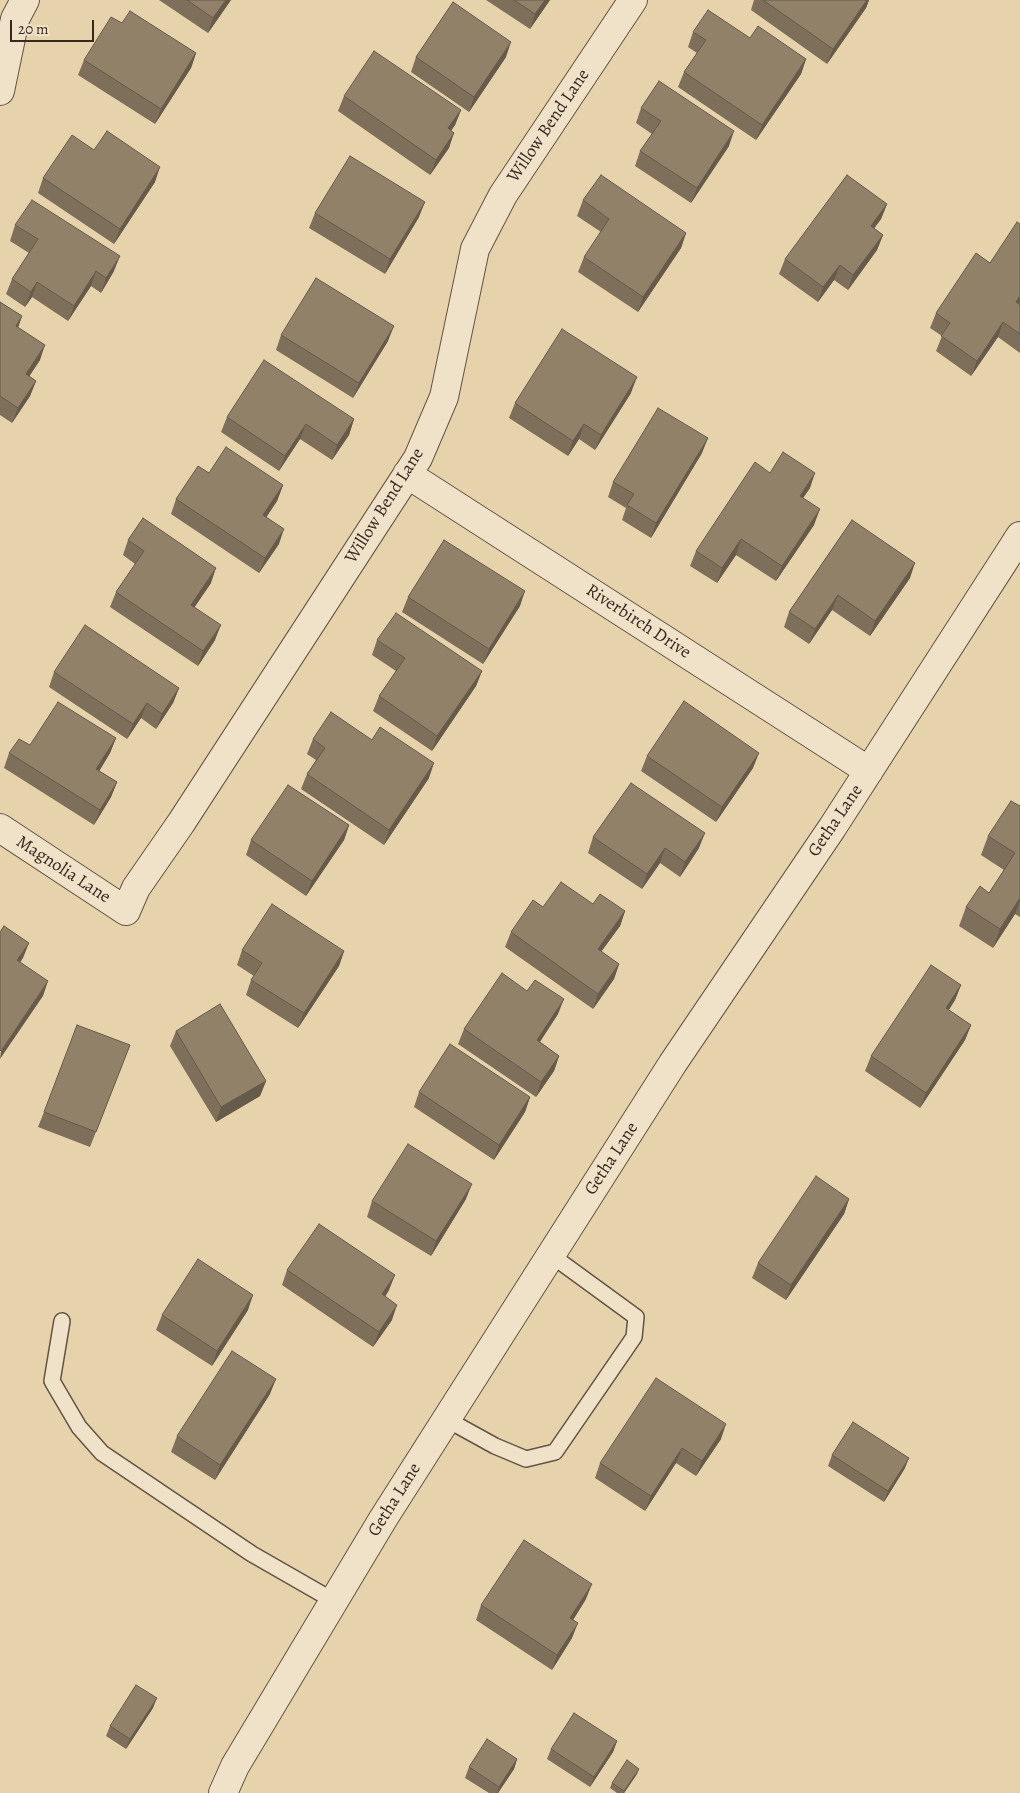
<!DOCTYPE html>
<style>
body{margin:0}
#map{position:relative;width:1020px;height:1793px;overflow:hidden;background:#e6d3ac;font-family:Alegreya,serif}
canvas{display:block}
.scale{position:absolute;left:10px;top:20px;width:84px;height:22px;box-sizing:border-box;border:2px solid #372920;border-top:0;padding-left:6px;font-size:15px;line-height:18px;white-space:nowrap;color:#372920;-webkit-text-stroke:4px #efe2c9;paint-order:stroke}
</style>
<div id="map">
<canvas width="1020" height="1793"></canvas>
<div class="scale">20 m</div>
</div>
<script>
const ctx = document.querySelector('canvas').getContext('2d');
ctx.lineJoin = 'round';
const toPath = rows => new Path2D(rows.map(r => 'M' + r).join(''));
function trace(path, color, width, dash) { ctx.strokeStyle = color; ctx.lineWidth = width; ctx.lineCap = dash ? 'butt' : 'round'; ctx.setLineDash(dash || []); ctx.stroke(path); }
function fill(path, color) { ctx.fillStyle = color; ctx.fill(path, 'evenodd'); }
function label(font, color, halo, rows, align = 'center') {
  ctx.font = font + ' Alegreya,serif'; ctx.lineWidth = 4; ctx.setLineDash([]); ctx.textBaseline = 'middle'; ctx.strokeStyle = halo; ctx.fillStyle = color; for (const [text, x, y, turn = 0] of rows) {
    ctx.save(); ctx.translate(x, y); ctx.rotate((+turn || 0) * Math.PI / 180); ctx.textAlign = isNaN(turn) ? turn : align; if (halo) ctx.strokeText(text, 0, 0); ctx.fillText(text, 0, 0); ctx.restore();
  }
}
const lane = toPath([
 [62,1321,52,1381,79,1427,102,1453,252,1554,334,1601],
 [446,1419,495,1446,526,1459,555,1452,634,1337,636,1317,551,1255]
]);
const street = toPath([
 [0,91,15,19,25,0],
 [407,474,869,771],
 [0,828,126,911,136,888,181,823,418,458,444,397,475,249,503,195,633,0],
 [223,1793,235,1766,383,1519,673,1063,832,828,1020,536]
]);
const wall = toPath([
 [159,0,231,0,208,33],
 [486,0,550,0,530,29],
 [754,0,869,0,866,8,827,64,751,10],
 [122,23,196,53,191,68,155,124,78,75,84,60],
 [693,32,750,38,806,59,801,74,756,140,678,87,684,72,697,53,688,47],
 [416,57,506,57,469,112,411,72],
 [344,96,461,110,455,125,451,130,449,148,430,175,338,111],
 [641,108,729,146,691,203,635,166,640,151,652,134,636,123],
 [94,150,155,182,114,244,38,193,43,178],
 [583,200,686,233,681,248,638,312,578,272,584,257,601,232,577,216],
 [887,204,881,219,874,228,883,235,877,250,848,290,834,280,818,302,779,274,785,259],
 [315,213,419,217,385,274,309,228],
 [1020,224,1020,303,1019,304,1020,305,1020,353,998,337,971,376,936,351,942,336,930,328,936,313,990,263],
 [15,225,114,271,101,293,91,286,68,321,32,297,25,307,6,294,12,279,29,253,10,241],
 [0,302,22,316,18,327,40,360,29,376,36,381,30,396,12,423,0,415],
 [281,335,388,341,353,398,276,350],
 [631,393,595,450,579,439,568,456,509,418,515,403],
 [227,417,354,419,349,435,332,460,300,439,279,471,221,432],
 [702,453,651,538,622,520,626,508,608,497,613,482],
 [209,473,283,485,277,501,266,517,279,544,259,573,171,514,176,499],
 [770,473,810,488,803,498,814,525,776,581,736,555,717,583,690,566,696,551],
 [852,520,910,578,870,636,832,610,809,644,784,627,789,612],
 [128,540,211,583,194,607,215,640,198,666,110,607,116,592,135,564,123,555],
 [408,597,520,606,483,664,402,612],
 [377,640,482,671,476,686,432,751,373,711,379,696,396,671,372,655],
 [54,672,179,688,173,703,156,729,141,718,127,739,49,687],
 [116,738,110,753,99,771,117,782,111,797,94,825,4,768,9,753,30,745],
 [313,739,429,778,384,845,301,789,307,774,316,760,307,754],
 [647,756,753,768,716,822,641,771],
 [1020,806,1020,917,1015,914,993,948,959,926,966,907,989,893,1004,870,981,855,988,836],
 [349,825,344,840,306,896,246,855,251,840],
 [593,837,699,848,680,877,660,863,642,889,588,853],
 [593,904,625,911,620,926,601,952,619,964,614,979,593,1009,505,947,511,932,543,907],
 [242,950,344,951,339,966,298,1028,246,995,251,980,254,976,237,965],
 [961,985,955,1000,949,1010,971,1025,965,1040,920,1108,865,1071,871,1056],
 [558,1014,540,1042,559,1056,554,1071,536,1097,458,1044,464,1029],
 [176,1031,266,1081,260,1096,216,1122,170,1046],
 [130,1045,90,1147,38,1127,44,1112],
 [419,1092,530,1097,525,1112,494,1160,414,1107],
 [466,1199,431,1256,367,1217,372,1201],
 [849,1199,844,1214,786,1300,752,1278,758,1263],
 [287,1270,389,1290,385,1297,392,1320,373,1347,282,1285],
 [248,1310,212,1366,156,1330,162,1315],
 [270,1394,215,1480,171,1452,177,1436],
 [721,1439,696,1476,676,1463,645,1511,595,1478,600,1463],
 [832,1455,905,1468,884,1502,828,1466],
 [586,1599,573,1620,572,1638,552,1670,476,1620,481,1605],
 [153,1708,126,1749,106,1736,110,1726],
 [617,1741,613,1752,590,1787,547,1759,551,1749],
 [517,1759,514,1769,498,1793,489,1793,465,1778,469,1767],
 [637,1774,624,1793,617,1793,610,1788,612,1783]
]);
const shadedWall = toPath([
 [226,0,231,0,208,33,213,18],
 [545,0,550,0,530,29,535,14],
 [867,0,869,0,866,8,827,64,833,49],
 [511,42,506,57,469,112,474,97],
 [196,53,191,68,155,124,161,109],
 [806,59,801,74,756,140,762,125],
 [461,110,455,125,443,143,448,128],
 [734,131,729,146,691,203,697,188],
 [454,133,449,148,430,175,436,160],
 [160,167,155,182,114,244,120,229],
 [425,202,419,217,385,274,390,259],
 [887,204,881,219,865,241,871,226],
 [686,233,681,248,638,312,643,297],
 [883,235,877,250,848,290,853,275],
 [120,256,114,271,101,293,106,278],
 [840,265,834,280,818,302,823,287],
 [96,271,91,286,68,321,74,306],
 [37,282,32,297,25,307,31,292],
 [1020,296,1020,303,1010,317,1016,302],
 [22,316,17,331,16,326],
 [1003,322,998,337,971,376,977,361],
 [394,326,388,341,353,398,359,383],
 [45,345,40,360,21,389,26,374],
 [637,377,631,393,595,450,601,435],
 [36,381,30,396,12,423,18,408],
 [354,419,349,435,332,460,337,445],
 [306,424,300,439,279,471,285,456],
 [584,424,579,439,568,456,573,441],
 [708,438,702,453,651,538,656,523],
 [815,473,810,488,794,511,800,496],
 [283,485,277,501,258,530,263,515],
 [820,509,814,525,776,581,782,566],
 [284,529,279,544,259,573,265,558],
 [741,539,736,555,717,583,722,568],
 [915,563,910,578,870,636,875,621],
 [216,568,211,583,186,620,191,605],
 [525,591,520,606,483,664,489,649],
 [838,595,832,610,809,644,815,629],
 [221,625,215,640,198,666,203,651],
 [482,671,476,686,432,751,437,736],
 [179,688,173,703,156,729,162,714],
 [147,703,141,718,127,739,133,724],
 [116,738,110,753,91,785,96,769],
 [759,753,753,768,716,822,722,807],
 [434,763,429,778,384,845,389,830],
 [117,782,111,797,94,825,100,810],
 [349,825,344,840,306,896,312,881],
 [705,833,699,848,680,877,685,862],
 [665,848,660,863,642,889,647,874],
 [1020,898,1020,901,1015,914,993,948,1000,929],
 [625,911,620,926,592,964,598,949],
 [29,943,23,958,12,975,17,960],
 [344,951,339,966,298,1028,304,1013],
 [619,964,614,979,593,1009,598,994],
 [48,981,43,996,0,1059,1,1051],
 [961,985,955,1000,940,1023,946,1008],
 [564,999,558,1014,531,1055,537,1040],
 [971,1025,965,1040,920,1108,926,1093],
 [559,1056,554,1071,536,1097,541,1082],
 [266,1081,260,1096,216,1122,221,1107],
 [530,1097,525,1112,494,1160,499,1145],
 [472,1184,466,1199,431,1256,436,1241],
 [849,1199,844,1214,786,1300,791,1285],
 [395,1275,389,1290,376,1310,382,1294],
 [253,1295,248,1310,212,1366,217,1351],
 [397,1305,392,1320,373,1347,379,1332],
 [276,1379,270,1394,215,1480,220,1465],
 [726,1424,721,1439,696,1476,702,1461],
 [682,1448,676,1463,645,1511,651,1496],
 [909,1458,905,1468,884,1502,888,1491],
 [592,1584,586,1599,565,1633,570,1618],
 [578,1623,572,1638,552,1670,557,1655],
 [157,1698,153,1708,126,1749,130,1739],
 [617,1741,613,1752,590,1787,594,1777],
 [517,1759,514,1769,498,1793,497,1793,499,1787],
 [639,1769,637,1774,624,1793,623,1793]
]);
const building = toPath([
 [187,0,226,0,213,18,187,0],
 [514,0,545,0,535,14,514,0],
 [763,0,867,0,833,49,763,0],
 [453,2,511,42,474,97,416,57,453,2],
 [708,10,750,38,758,26,806,59,762,125,684,72,706,40,693,32,708,10],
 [130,11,196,53,161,109,84,60,111,17,122,23,130,11],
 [374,51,461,110,448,128,454,133,436,160,344,96,374,51],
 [659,81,734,131,697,188,640,151,661,121,641,108,659,81],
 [107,131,160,167,120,229,43,178,72,135,94,150,107,131],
 [350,156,425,202,390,259,315,213,350,156],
 [601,175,686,233,643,297,584,257,609,219,583,200,601,175],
 [847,175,887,204,871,226,883,235,853,275,840,265,823,287,785,259,847,175],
 [32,200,120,256,106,278,96,271,74,306,37,282,31,292,12,279,38,239,15,225,32,200],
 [1017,222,1020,224,1020,296,1016,302,1020,305,1020,334,1003,322,977,361,941,336,950,323,936,313,976,253,990,263,1017,222],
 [316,278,394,326,359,383,281,335,316,278],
 [0,302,22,316,16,326,45,345,26,374,36,381,18,408,0,396,0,302],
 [562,329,637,377,601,435,584,424,573,441,515,403,562,329],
 [264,360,354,419,337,445,306,424,285,456,227,417,264,360],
 [658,408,708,438,656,523,627,505,634,494,613,482,658,408],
 [226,447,283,485,263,515,284,529,265,558,176,499,198,466,209,473,226,447],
 [783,452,815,473,800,496,820,509,782,566,741,539,722,568,696,551,755,462,770,473,783,452],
 [143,518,216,568,191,605,221,625,203,651,116,592,144,551,128,540,143,518],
 [852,520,915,563,875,621,838,595,815,629,789,612,852,520],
 [444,540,525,591,489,649,408,597,444,540],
 [396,613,482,671,437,736,379,696,405,658,377,640,396,613],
 [85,625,179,688,162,714,147,703,133,724,54,672,85,625],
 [684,701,759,753,722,807,647,756,684,701],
 [58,702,116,738,96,769,117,782,100,810,9,753,19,739,30,745,58,702],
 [331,712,372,740,380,727,434,763,389,830,307,774,325,748,313,739,331,712],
 [631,783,705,833,685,862,665,848,647,874,593,837,631,783],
 [288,785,349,825,312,881,251,840,288,785],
 [1011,801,1020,806,1020,898,1000,929,966,907,980,886,989,893,1015,853,988,836,1011,801],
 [561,882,593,904,600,894,625,911,598,949,619,964,598,994,511,932,533,900,543,907,561,882],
 [272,904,344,951,304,1013,251,980,262,963,242,950,272,904],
 [4,926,29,943,17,960,48,981,1,1051,0,1050,0,932,4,926],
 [931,965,961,985,946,1008,971,1025,926,1093,871,1056,931,965],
 [502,973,527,991,535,980,564,999,537,1040,559,1056,541,1082,464,1029,502,973],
 [220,1004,266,1081,221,1107,176,1031,220,1004],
 [77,1025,130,1045,96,1132,44,1112,77,1025],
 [450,1044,530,1097,499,1145,419,1092,450,1044],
 [408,1144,472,1184,436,1241,372,1201,408,1144],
 [816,1176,849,1199,791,1285,758,1263,816,1176],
 [319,1224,395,1275,382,1294,397,1305,379,1332,287,1270,319,1224],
 [198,1259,253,1295,217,1351,162,1315,198,1259],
 [232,1351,276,1379,220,1465,177,1436,232,1351],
 [656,1378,726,1424,702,1461,682,1448,651,1496,600,1463,656,1378],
 [853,1422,909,1458,888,1491,832,1455,853,1422],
 [524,1540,592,1584,570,1618,578,1623,557,1655,481,1605,524,1540],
 [136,1685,157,1698,130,1739,110,1726,136,1685],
 [574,1713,617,1741,594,1777,551,1749,574,1713],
 [487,1739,517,1759,499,1787,469,1767,487,1739],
 [627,1760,639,1769,624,1791,612,1783,627,1760]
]);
const streetNames = [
 ["Willow Bend Lane",549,126,-56],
 ["Willow Bend Lane",385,506,-58],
 ["Riverbirch Drive",638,622,33],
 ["Getha Lane",836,821,-56],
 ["Magnolia Lane",63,870,33],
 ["Getha Lane",612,1159,-57],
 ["Getha Lane",395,1500,-58]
];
trace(lane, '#635443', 18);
trace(street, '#635443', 30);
trace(lane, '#efe2c9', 15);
trace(street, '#efe2c9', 28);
fill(wall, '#7e6f5a');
fill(shadedWall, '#665a4a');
fill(building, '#928169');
trace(building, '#665a4a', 1);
label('18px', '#372920', '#efe2c9', streetNames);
</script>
